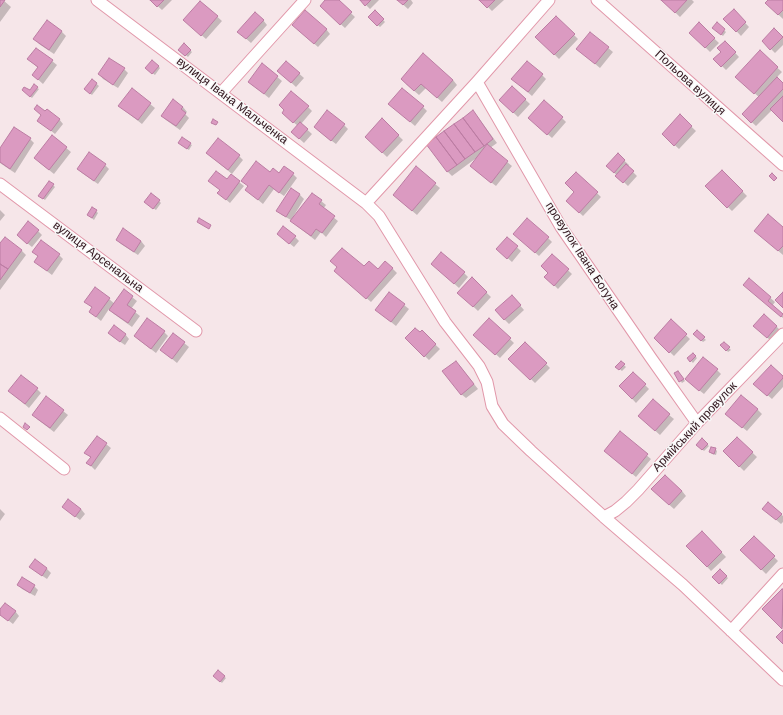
<!DOCTYPE html>
<meta charset="utf-8">
<style>
body{margin:0}
canvas{display:block;background:#f6e6e9}
</style>
<canvas width="783" height="715"></canvas>
<script>
const ctx = document.querySelector('canvas').getContext('2d');
ctx.lineJoin = 'round';
function fill(path, color) { ctx.fillStyle = color; ctx.fill(path, 'evenodd'); }
const toPath = rows => new Path2D(rows.map(r => 'M' + r).join(''));
function trace(path, color, width, dash) { ctx.strokeStyle = color; ctx.lineWidth = width; ctx.lineCap = dash ? 'butt' : 'round'; ctx.setLineDash(dash || []); ctx.stroke(path); }
function label(font, color, halo, rows, align = 'center') {
  ctx.font = font + ' Arial,sans-serif'; ctx.lineWidth = 3; ctx.setLineDash([]); ctx.textBaseline = 'middle'; ctx.strokeStyle = halo; ctx.fillStyle = color; for (const [text, x, y, turn = 0] of rows) {
    ctx.save(); ctx.translate(x, y); ctx.rotate((+turn || 0) * Math.PI / 180); ctx.textAlign = isNaN(turn) ? turn : align; if (halo) ctx.strokeText(text, 0, 0); ctx.fillText(text, 0, 0); ctx.restore();
  }
}
const shadow = toPath([
 [0,0,3,0,11,7,0,22],
 [151,0,172,0,162,10],
 [327,0,337,0,355,17,345,28,325,10],
 [361,0,379,0,370,9],
 [398,0,411,0,413,3,408,9],
 [481,0,504,0,492,11],
 [662,0,692,0,694,2,680,17],
 [769,0,783,0,783,19,766,3],
 [201,2,222,21,206,39,189,24],
 [375,11,385,22,380,27,369,17],
 [734,11,749,27,741,36,725,19],
 [556,17,578,39,559,59,537,37],
 [263,20,267,25,251,43,243,36],
 [47,22,62,32,66,36,54,54,39,44,35,39],
 [699,24,719,43,710,52,691,33],
 [717,24,726,32,723,36,716,30],
 [326,29,330,34,318,47,298,30],
 [774,30,783,38,783,45,775,53,763,41],
 [590,33,613,52,600,68,577,49],
 [725,42,739,57,726,70,715,59,722,52],
 [184,45,192,52,188,57,180,50],
 [36,49,52,61,57,65,43,84,33,75,38,68,28,59],
 [760,52,782,72,776,78,783,84,783,121,772,110,756,126,743,114,759,97,741,82],
 [286,62,304,78,296,87,283,75],
 [263,65,282,81,269,98,249,82],
 [158,66,160,68,155,75,148,70],
 [124,69,128,73,118,88,103,79,99,74],
 [542,75,546,79,532,96,517,83],
 [92,80,99,86,92,95,87,91],
 [453,80,457,85,442,102,426,88,419,95,406,84],
 [512,87,530,104,518,117,500,100],
 [37,88,39,89,32,98,25,92,30,92],
 [150,104,155,108,142,124,124,110],
 [183,107,187,112,185,114,189,118,180,130,166,120,162,116],
 [308,107,312,111,301,124,312,134,304,143,292,132,298,126,287,117],
 [423,107,427,111,415,126,394,108],
 [35,109,59,119,63,124,55,134,39,121,42,116],
 [477,116,497,143,490,148,512,166,496,186,475,170,475,159,452,176,448,172,428,144],
 [680,116,696,131,679,149,667,138],
 [562,118,566,122,552,138,534,122],
 [382,120,403,140,387,157,366,137],
 [344,125,348,129,336,144,320,132],
 [53,137,71,152,54,174,39,162],
 [30,139,34,143,15,173,0,163,0,149],
 [190,144,192,145,189,150,181,145],
 [207,153,239,156,243,160,232,174],
 [618,155,629,165,628,167,637,176,628,186,607,166],
 [105,165,109,169,98,184,82,173,78,169],
 [722,171,747,196,732,211,706,186],
 [271,173,293,174,297,178,284,196,274,189,263,204,246,190,249,186],
 [576,173,601,197,583,216,567,201,576,192],
 [227,181,239,182,244,186,230,203,223,197],
 [435,184,440,188,417,215,398,199],
 [53,185,55,187,45,200,41,197],
 [291,189,300,195,304,199,293,217,294,218,321,201,326,205,323,209,338,221,326,237,321,232,315,240,296,225,291,220,282,215,278,210],
 [159,201,161,203,156,210,147,204],
 [93,208,98,213,94,220,88,215],
 [0,210,5,215,0,221],
 [783,229,783,255,760,235],
 [38,231,42,235,32,247,22,239],
 [295,237,299,241,294,247,283,238],
 [507,238,521,251,512,262,502,253],
 [519,238,548,238,552,242,539,256],
 [117,240,141,241,145,246,138,255,121,244],
 [0,245,22,251,26,255,0,290],
 [34,252,59,255,63,259,52,275,40,266,39,257],
 [552,255,572,274,558,289,546,277,550,273],
 [432,264,464,273,468,277,459,288],
 [364,268,378,270,392,268,397,273,371,302,340,275],
 [472,279,491,297,478,311,459,293],
 [749,279,775,302,772,306,783,316,783,318,749,289],
 [124,291,137,301,131,309,140,316,132,327,114,314,109,309,101,321,90,312,93,308,86,302,109,299,115,304],
 [512,296,524,310,509,324,496,311],
 [404,305,409,309,396,326,376,310],
 [489,319,514,343,500,358,475,335],
 [671,321,690,339,674,356,655,338],
 [776,326,781,331,771,341,759,330],
 [697,331,706,340,703,342,694,334],
 [164,332,168,336,156,353,139,340,135,336],
 [422,332,440,349,429,360,406,338,420,334],
 [125,334,129,339,125,345,113,337],
 [184,343,189,347,177,363,161,350],
 [525,343,550,368,535,383,510,359],
 [724,343,731,350,728,352,722,345],
 [693,354,697,358,693,363,689,359],
 [621,362,626,367,622,371,617,367],
 [460,366,478,389,466,398,461,394],
 [717,370,721,374,704,394,690,383],
 [633,373,649,389,636,403,620,386],
 [675,374,680,374,685,381,682,383],
 [783,377,783,387,772,399,755,384],
 [37,389,41,393,29,408,14,395],
 [757,409,762,414,747,431,731,418],
 [63,411,68,415,54,432,37,419],
 [669,415,674,419,660,435,643,420],
 [620,433,651,459,636,477,609,455],
 [97,437,111,448,95,470,88,463,91,458,86,453],
 [737,438,757,457,744,471,724,451],
 [702,440,709,446,704,451,698,445],
 [715,449,717,451,716,455,712,454,710,452],
 [682,491,686,496,674,509,657,494],
 [768,503,783,516,783,522,781,524,768,513],
 [63,507,81,509,85,514,80,520],
 [0,509,5,514,0,521],
 [702,532,726,557,711,571,688,546],
 [754,537,778,561,766,574,742,550],
 [35,561,47,569,51,573,47,579,35,571],
 [720,571,728,578,722,585,714,577],
 [18,584,34,586,38,590,35,596,22,589],
 [782,590,783,591,783,628,764,609],
 [0,611,15,611,19,616,13,624,0,614],
 [218,672,226,678,222,683,215,676]
]);
const building = toPath([
 [0,0,5,0,0,7,0,0],
 [150,0,164,0,157,7,150,0],
 [325,0,339,0,352,12,340,25,320,6,325,0],
 [360,0,371,0,365,6,360,0],
 [397,0,408,0,403,5,397,0],
 [479,0,495,0,487,8,479,0],
 [661,0,687,0,675,13,661,0],
 [768,0,783,0,783,10,778,15,765,3,768,0],
 [200,1,218,16,201,36,183,20,200,1],
 [734,9,746,22,736,32,723,19,734,9],
 [305,10,327,29,314,44,292,25,305,10],
 [375,10,384,19,377,26,368,17,375,10],
 [255,12,264,20,246,39,237,32,255,12],
 [556,16,575,34,554,55,535,37,556,16],
 [47,20,62,31,49,50,33,39,47,20],
 [699,22,715,38,705,48,689,33,699,22],
 [717,22,725,29,721,35,712,28,717,22],
 [774,28,783,37,770,50,762,41,774,28],
 [590,32,609,47,595,64,576,49,590,32],
 [725,41,736,52,721,67,713,59,721,52,717,48,725,41],
 [184,43,191,50,185,56,178,50,184,43],
 [36,48,53,60,38,80,32,75,38,67,27,59,36,48],
 [760,50,778,67,754,94,735,77,760,50],
 [423,53,453,80,437,98,421,84,414,91,401,79,423,53],
 [109,58,125,68,113,85,98,74,109,58],
 [152,60,159,66,152,74,145,68,152,60],
 [286,61,300,73,291,83,277,71,286,61],
 [527,61,543,74,528,92,511,79,527,61],
 [262,63,278,76,264,94,248,82,262,63],
 [777,77,783,83,783,89,751,123,742,114,777,77],
 [92,79,97,83,90,94,84,89,92,79],
 [34,84,38,87,30,97,22,90,24,87,30,90,34,84],
 [512,86,526,99,513,113,499,100,512,86],
 [132,88,151,103,138,120,118,106,132,88],
 [402,88,424,106,410,122,388,104,402,88],
 [291,91,309,106,293,123,282,113,284,110,279,105,291,91],
 [783,96,783,122,770,109,783,96],
 [173,99,183,107,181,109,186,113,176,126,161,116,173,99],
 [544,100,563,117,547,135,528,118,544,100],
 [37,105,45,111,47,109,60,119,51,131,37,121,41,115,34,109,37,105],
 [327,110,345,124,331,141,314,127,327,110],
 [473,110,493,139,484,146,463,118,473,110],
 [680,114,692,126,674,146,662,134,680,114],
 [382,118,399,135,382,153,365,137,382,118],
 [463,118,484,146,475,152,454,124,463,118],
 [213,119,218,122,216,125,211,123,213,119],
 [300,122,308,129,299,139,291,132,300,122],
 [454,124,475,152,465,159,444,131,454,124],
 [14,127,31,138,10,169,0,162,0,148,14,127],
 [444,131,465,159,457,165,436,137,444,131],
 [52,135,67,147,49,170,34,158,52,135],
 [182,137,191,143,187,149,178,143,182,137],
 [436,137,457,165,447,172,426,144,436,137],
 [218,138,240,155,228,170,206,153,218,138],
 [487,144,508,161,491,183,470,166,487,144],
 [89,152,106,164,94,181,77,169,89,152],
 [618,153,625,160,614,173,606,166,618,153],
 [256,161,270,172,273,168,279,173,284,166,294,173,279,193,269,185,258,200,245,190,248,186,241,181,256,161],
 [626,164,634,171,623,183,615,176,626,164],
 [416,166,436,183,412,211,393,195,416,166],
 [722,170,743,191,727,208,705,186,722,170],
 [216,171,227,179,231,174,240,181,226,200,217,193,220,190,208,181,216,171],
 [576,172,598,192,579,213,566,201,574,192,565,183,576,172],
 [772,173,777,178,774,181,769,176,772,173],
 [49,181,54,184,43,199,38,196,49,181],
 [291,188,300,194,286,217,276,211,291,188],
 [151,193,160,200,153,209,144,202,151,193],
 [312,193,322,200,319,204,335,216,322,233,316,229,311,236,290,221,312,193],
 [92,207,97,210,92,218,87,215,92,207],
 [768,214,783,227,783,246,778,251,754,231,768,214],
 [199,218,211,225,209,229,197,222,199,218],
 [527,218,549,237,535,253,513,234,527,218],
 [28,221,39,230,27,244,17,235,28,221],
 [283,226,296,236,289,244,277,234,283,226],
 [123,228,141,241,134,252,116,240,123,228],
 [5,237,22,250,8,269,0,264,0,243,5,237],
 [507,237,518,246,507,259,496,249,507,237],
 [41,240,60,254,47,271,34,262,38,256,32,252,41,240],
 [342,248,364,266,369,261,378,269,385,261,393,268,366,299,334,271,337,267,330,261,342,248],
 [441,252,465,272,454,284,431,264,441,252],
 [552,254,569,269,554,286,544,277,548,273,541,266,552,254],
 [0,264,8,269,0,280,0,264],
 [472,277,487,292,473,307,457,293,472,277],
 [749,278,771,297,768,301,783,314,781,317,743,285,749,278],
 [95,287,110,298,96,317,89,312,92,307,84,302,95,287],
 [124,289,133,296,127,305,136,311,128,323,109,310,124,289],
 [389,292,405,304,391,322,375,310,389,292],
 [783,292,783,308,775,300,783,292],
 [512,295,521,305,504,320,495,310,512,295],
 [764,314,777,326,767,338,753,326,764,314],
 [147,318,165,331,151,349,134,336,147,318],
 [489,318,511,338,495,355,473,335,489,318],
 [671,319,687,334,669,353,654,338,671,319],
 [114,325,126,334,120,342,108,333,114,325],
 [415,328,420,332,422,330,436,344,424,357,405,338,415,328],
 [697,330,705,337,701,341,693,334,697,330],
 [173,333,185,342,172,359,160,350,173,333],
 [525,342,547,363,530,380,508,359,525,342],
 [724,342,730,347,726,351,720,345,724,342],
 [693,353,696,356,690,362,687,358,693,353],
 [703,357,718,369,699,391,685,379,703,357],
 [456,361,474,384,461,395,442,371,456,361],
 [621,361,625,364,619,370,615,367,621,361],
 [771,365,783,376,783,378,767,396,753,384,771,365],
 [678,371,684,379,679,382,674,373,678,371],
 [633,372,646,384,632,399,619,386,633,372],
 [21,375,38,388,25,404,8,391,21,375],
 [741,395,758,409,742,428,725,414,741,395],
 [46,396,64,410,50,428,32,415,46,396],
 [653,399,670,414,655,431,638,416,653,399],
 [25,423,30,427,27,430,23,427,25,423],
 [620,431,648,454,632,474,604,451,620,431],
 [97,436,107,443,91,466,86,463,91,457,84,453,97,436],
 [737,437,753,452,739,467,723,451,737,437],
 [702,438,708,444,702,450,696,445,702,438],
 [711,447,716,448,714,454,709,452,711,447],
 [665,475,682,491,669,505,651,489,665,475],
 [68,499,81,509,75,517,62,507,68,499],
 [768,502,782,514,776,520,762,509,768,502],
 [702,531,722,552,707,567,686,546,702,531],
 [754,536,775,556,761,570,740,550,754,536],
 [35,559,47,568,42,576,29,567,35,559],
 [720,569,727,576,719,584,712,577,720,569],
 [22,577,35,585,30,593,17,585,22,577],
 [782,589,783,589,782,629,762,609,782,589],
 [5,603,16,611,8,621,0,615,0,609,5,603],
 [783,630,783,644,776,637,783,630],
 [218,670,225,676,220,682,213,676,218,670]
]);
const minor = toPath([
 [97,0,366,203,379,216,445,322,479,366,487,382,492,406,503,424,531,451,604,517,683,585,783,680],
 [597,0,783,165],
 [477,82,561,227,651,358,697,423],
 [221,93,305,0],
 [0,184,196,331],
 [366,203,477,82,549,0],
 [0,418,64,469],
 [604,517,615,511,626,502,638,490,697,423,783,334],
 [731,631,783,574]
]);
const streetNames = [
 ["Польова вулиця",690,83,42],
 ["вулиця Івана Мальченка",232,101,37],
 ["провулок Івана Богуна",582,256,57],
 ["вулиця Арсенальна",98,257,37],
 ["Армійський провулок",695,427,-47]
];
fill(shadow, '#0003');
fill(building, '#db9ac1');
trace(building, '#bc7da3', 1);
trace(minor, '#e298aa', 13);
trace(minor, '#fff', 11);
label('12px', '#30141c', '#f8f8f8', streetNames);
</script>
